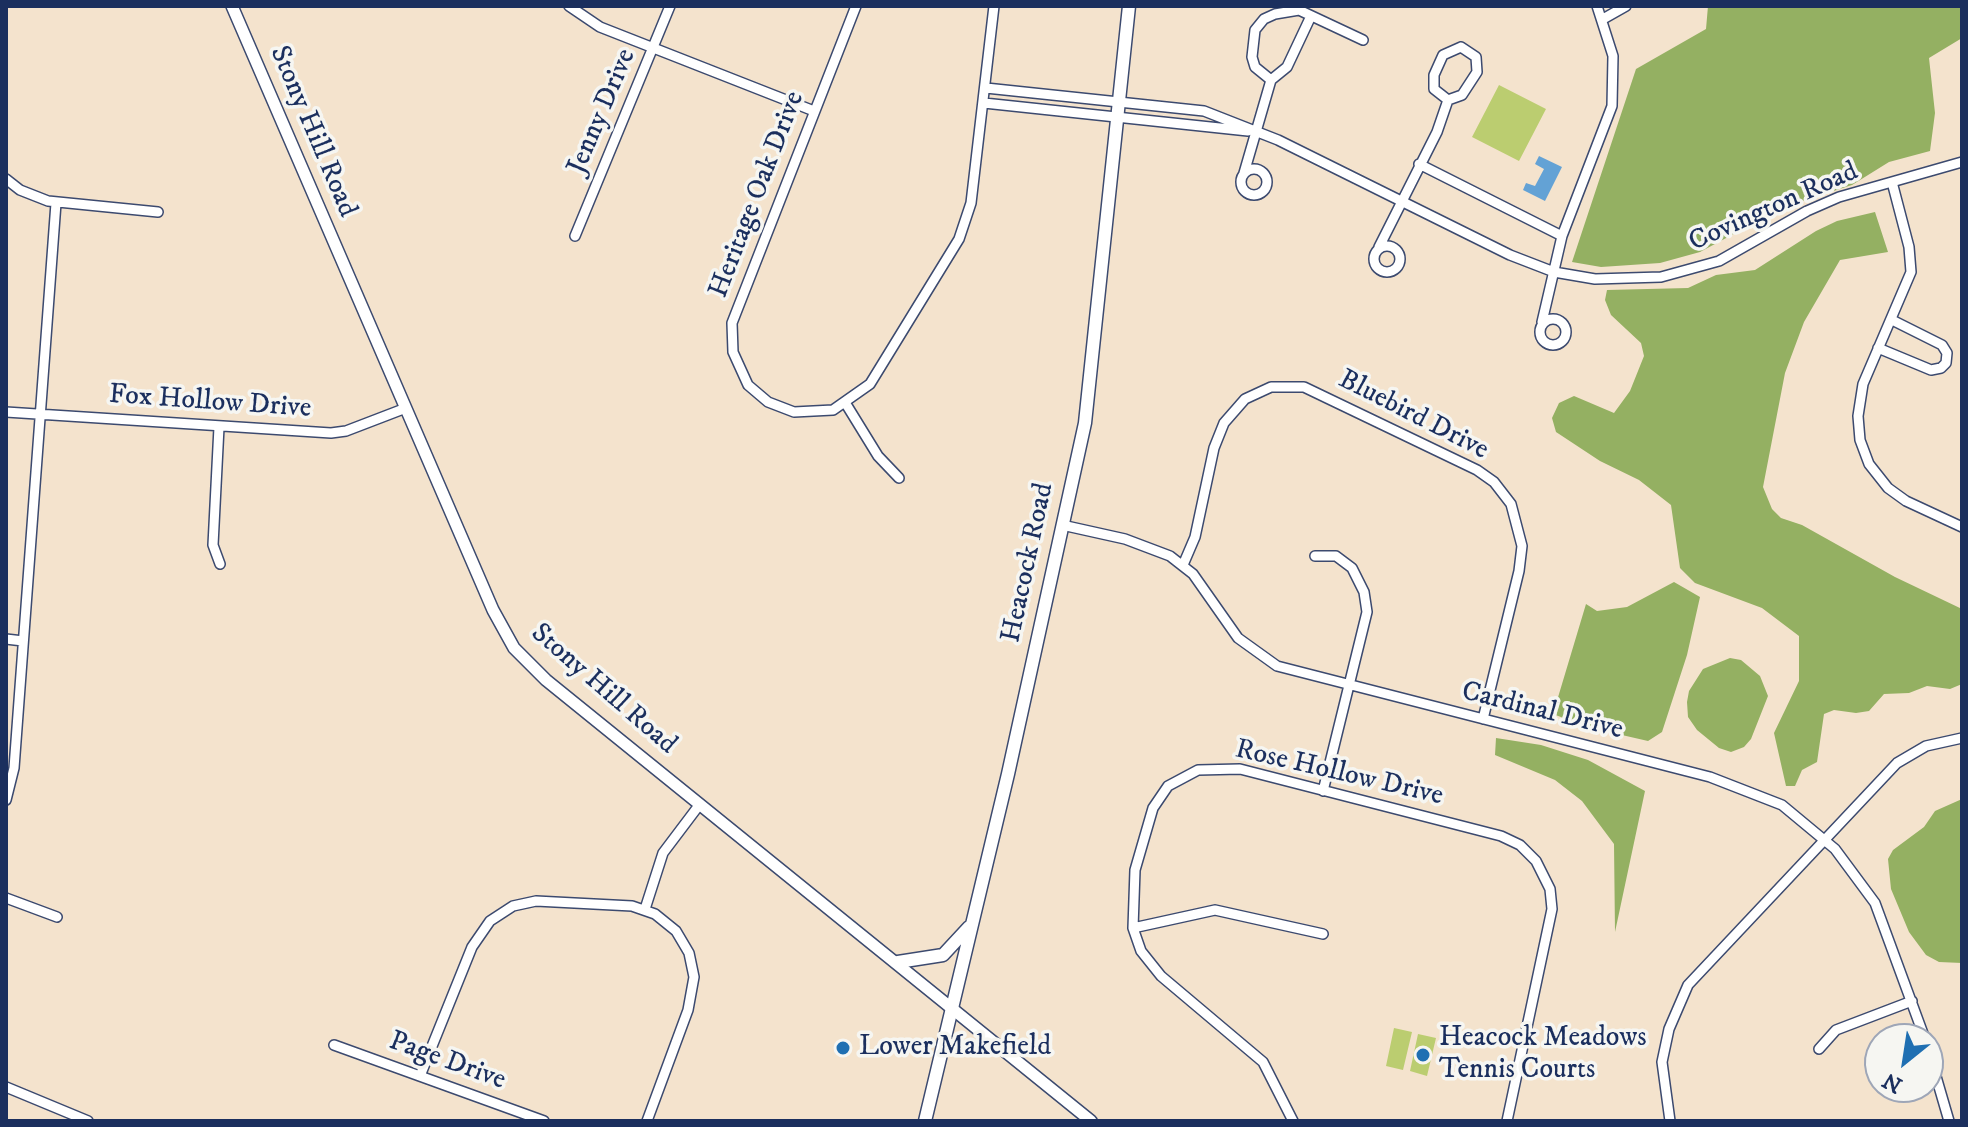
<!DOCTYPE html>
<style>
body{margin:0}
#map{position:relative;width:1968px;height:1127px;overflow:hidden;background:#f4e3cd;font-family:"IM FELL DW Pica",serif}
canvas{display:block}
.frame{position:absolute;inset:0;border:8px solid #1b2f5e;pointer-events:none}
.north{position:absolute;left:1864px;top:1023px;width:80px;height:80px;box-sizing:border-box;background:#f6f6f2;border:2px solid #9ea6b7;border-radius:50%;rotate:210deg;font-size:22px;font-weight:700;line-height:32px;text-align:center;color:#1b2f5e}
.north::after{content:'';display:block;margin:auto;width:28px;height:36px;background:#1f6fb2;clip-path:polygon(50% 0,100% 100%,50% 72%,0 100%)}
</style>
<div id="map">
<canvas width="1968" height="1127"></canvas>
<div class="frame"></div>
<div class="north">N</div>
</div>
<script>
const ctx = document.querySelector('canvas').getContext('2d');
ctx.lineJoin = 'round';
function fill(path, color) { ctx.fillStyle = color; ctx.fill(path, 'evenodd'); }
const toPath = rows => new Path2D(rows.map(r => 'M' + r).join(''));
function trace(path, color, width, dash) { ctx.strokeStyle = color; ctx.lineWidth = width; ctx.lineCap = dash ? 'butt' : 'round'; ctx.setLineDash(dash || []); ctx.stroke(path); }
function label(font, color, halo, rows, align = 'center') {
  ctx.font = font + ' "IM FELL DW Pica",serif'; ctx.lineWidth = 7; ctx.setLineDash([]); ctx.textBaseline = 'middle'; ctx.strokeStyle = halo; ctx.fillStyle = color; for (const [text, x, y, turn = 0] of rows) {
    ctx.save(); ctx.translate(x, y); ctx.rotate((+turn || 0) * Math.PI / 180); ctx.textAlign = isNaN(turn) ? turn : align; if (halo) ctx.strokeText(text, 0, 0); ctx.fillText(text, 0, 0); ctx.restore();
  }
}
const green = toPath([
 [1499,85,1546,109,1519,161,1472,137],
 [1394,1028,1412,1032,1403,1070,1386,1066],
 [1418,1034,1436,1038,1427,1076,1410,1071]
]);
const forest = toPath([
 [1708,6,1962,6,1962,38,1929,58,1935,113,1930,151,1889,162,1852,185,1784,207,1700,252,1660,263,1601,267,1572,262,1636,69,1706,29],
 [1875,212,1888,252,1840,260,1804,322,1785,373,1763,487,1772,509,1781,518,1802,525,1895,577,1962,609,1962,684,1950,689,1927,686,1909,693,1884,694,1869,711,1856,713,1834,710,1824,714,1817,762,1802,770,1795,786,1786,786,1774,733,1799,681,1799,636,1762,608,1695,583,1680,568,1671,505,1639,480,1600,461,1556,432,1552,418,1559,403,1574,396,1614,413,1630,391,1644,356,1641,343,1611,315,1605,300,1607,290,1688,288,1716,275,1755,270,1816,231,1837,221],
 [1674,582,1700,597,1687,655,1662,732,1648,741,1587,727,1553,714,1586,604,1597,611,1627,607],
 [1730,658,1741,660,1760,676,1768,696,1751,739,1744,747,1731,752,1719,748,1697,730,1688,717,1687,702,1689,691,1703,669],
 [1496,738,1541,745,1588,760,1645,791,1615,932,1614,844,1582,801,1555,780,1495,755],
 [1962,799,1962,963,1939,962,1926,955,1909,932,1891,889,1888,859,1893,850,1924,827,1935,811]
]);
const water = toPath([
 [1539,156,1562,167,1545,201,1523,190,1526,183,1535,186,1544,169,1535,164]
]);
const minor = toPath([
 [569,6,600,27,814,111],
 [856,6,732,323,733,352,748,385,768,402,794,412,833,410,870,384,959,239,971,203,994,6],
 [1603,19,1626,6],
 [1461,47,1476,57,1477,72,1462,95,1448,100,1434,89,1434,75,1443,55,1461,47],
 [1271,80,1255,67,1252,57,1255,30,1264,19,1275,14,1299,10,1363,40],
 [986,88,1204,111,1278,140,1510,255,1554,272,1595,279,1661,277,1719,261,1807,211,1839,197,1962,162],
 [984,103,1248,131],
 [1419,164,1562,236],
 '1241 182a13 13 0 1 1 26 0a13 13 0 1 1-26 0Z',
 [1244,173,1271,80,1287,67,1311,16],
 [6,179,20,190,48,201,158,212],
 [1892,182,1909,247,1911,272,1863,384,1858,416,1860,440,1869,464,1888,488,1906,501,1962,527],
 [575,236,670,6],
 '1374 259a13 13 0 1 1 26 0a13 13 0 1 1-26 0Z',
 [1379,247,1437,132,1448,100],
 '1540 332a13 13 0 1 1 26 0a13 13 0 1 1-26 0Z',
 [1542,322,1562,236,1612,106,1613,56,1597,6],
 [1878,348,1931,370,1941,368,1946,363,1947,353,1942,345,1892,320],
 [846,404,878,456,899,478],
 [6,412,331,433,346,431,406,408],
 [219,427,213,545,220,564],
 [1062,525,1125,539,1170,556,1193,574,1238,638,1277,666,1710,777,1782,805,1835,849,1875,903,1925,1039],
 [1315,556,1336,556,1352,568,1364,592,1367,612,1323,791],
 [1183,565,1195,537,1214,448,1224,423,1245,399,1271,387,1304,387,1477,470,1494,482,1511,504,1522,546,1519,571,1483,719],
 [6,639,23,641],
 [6,800,14,768,56,203],
 [6,898,57,917],
 [645,909,663,853,700,804],
 [1133,928,1215,910,1323,934],
 [334,1045,544,1121],
 [1819,1049,1836,1030,1912,1001],
 [1928,1049,1949,1121],
 [420,1076,472,947,490,921,513,906,536,901,632,906,655,914,676,931,689,953,694,977,688,1010,647,1121],
 [6,1087,88,1121],
 [1293,1121,1263,1062,1161,976,1141,951,1133,928,1135,870,1153,808,1168,786,1198,770,1240,769,1501,836,1520,845,1536,861,1550,889,1552,909,1507,1121],
 [1670,1121,1662,1062,1669,1029,1688,985,1897,763,1926,746,1962,738]
]);
const tertiary = toPath([
 [232,6,493,610,514,648,546,680,1091,1121]
]);
const secondary = toPath([
 [898,962,943,955,969,927],
 [925,1121,1008,774,1085,423,1129,6]
]);
const markers = [
 [843,1048,8,"#1f6fb2"],
 [1423,1055,8,"#1f6fb2"]
];
const streetNames = [
 ["Jenny Drive",603,112,-67],
 ["Stony Hill Road",312,132,67],
 ["Heritage Oak Drive",758,195,-69],
 ["Covington Road",1774,208,-24],
 ["Fox Hollow Drive",210,403,4],
 ["Bluebird Drive",1413,416,27],
 ["Heacock Road",1029,563,-78],
 ["Stony Hill Road",603,690,41],
 ["Cardinal Drive",1542,712,14],
 ["Rose Hollow Drive",1339,774,13],
 ["Page Drive",447,1062,20]
];
const poiNames = [
 ["Heacock Meadows",1439,1039],
 ["Tennis Courts",1439,1071],
 ["Lower Makefield",859,1048]
];
fill(green, '#bbcd70');
fill(forest, '#94b062');
fill(water, '#63a2d5');
trace(minor, '#3c4a6f', 12);
trace(tertiary, '#3c4a6f', 14);
trace(secondary, '#3c4a6f', 15);
trace(minor, '#fff', 9);
trace(tertiary, '#fff', 11);
trace(secondary, '#fff', 12);
for (const [x, y, r, color] of markers) { const dot = new Path2D(); dot.arc(x, y, r, 0, 2 * Math.PI); ctx.fillStyle = color; ctx.fill(dot); trace(dot, '#f6f6f2', 3); }
label('28px', '#1b2f5e', '#f6f6f2', streetNames);
label('28px', '#1b2f5e', '#f6f6f2', poiNames, 'left');
</script>
